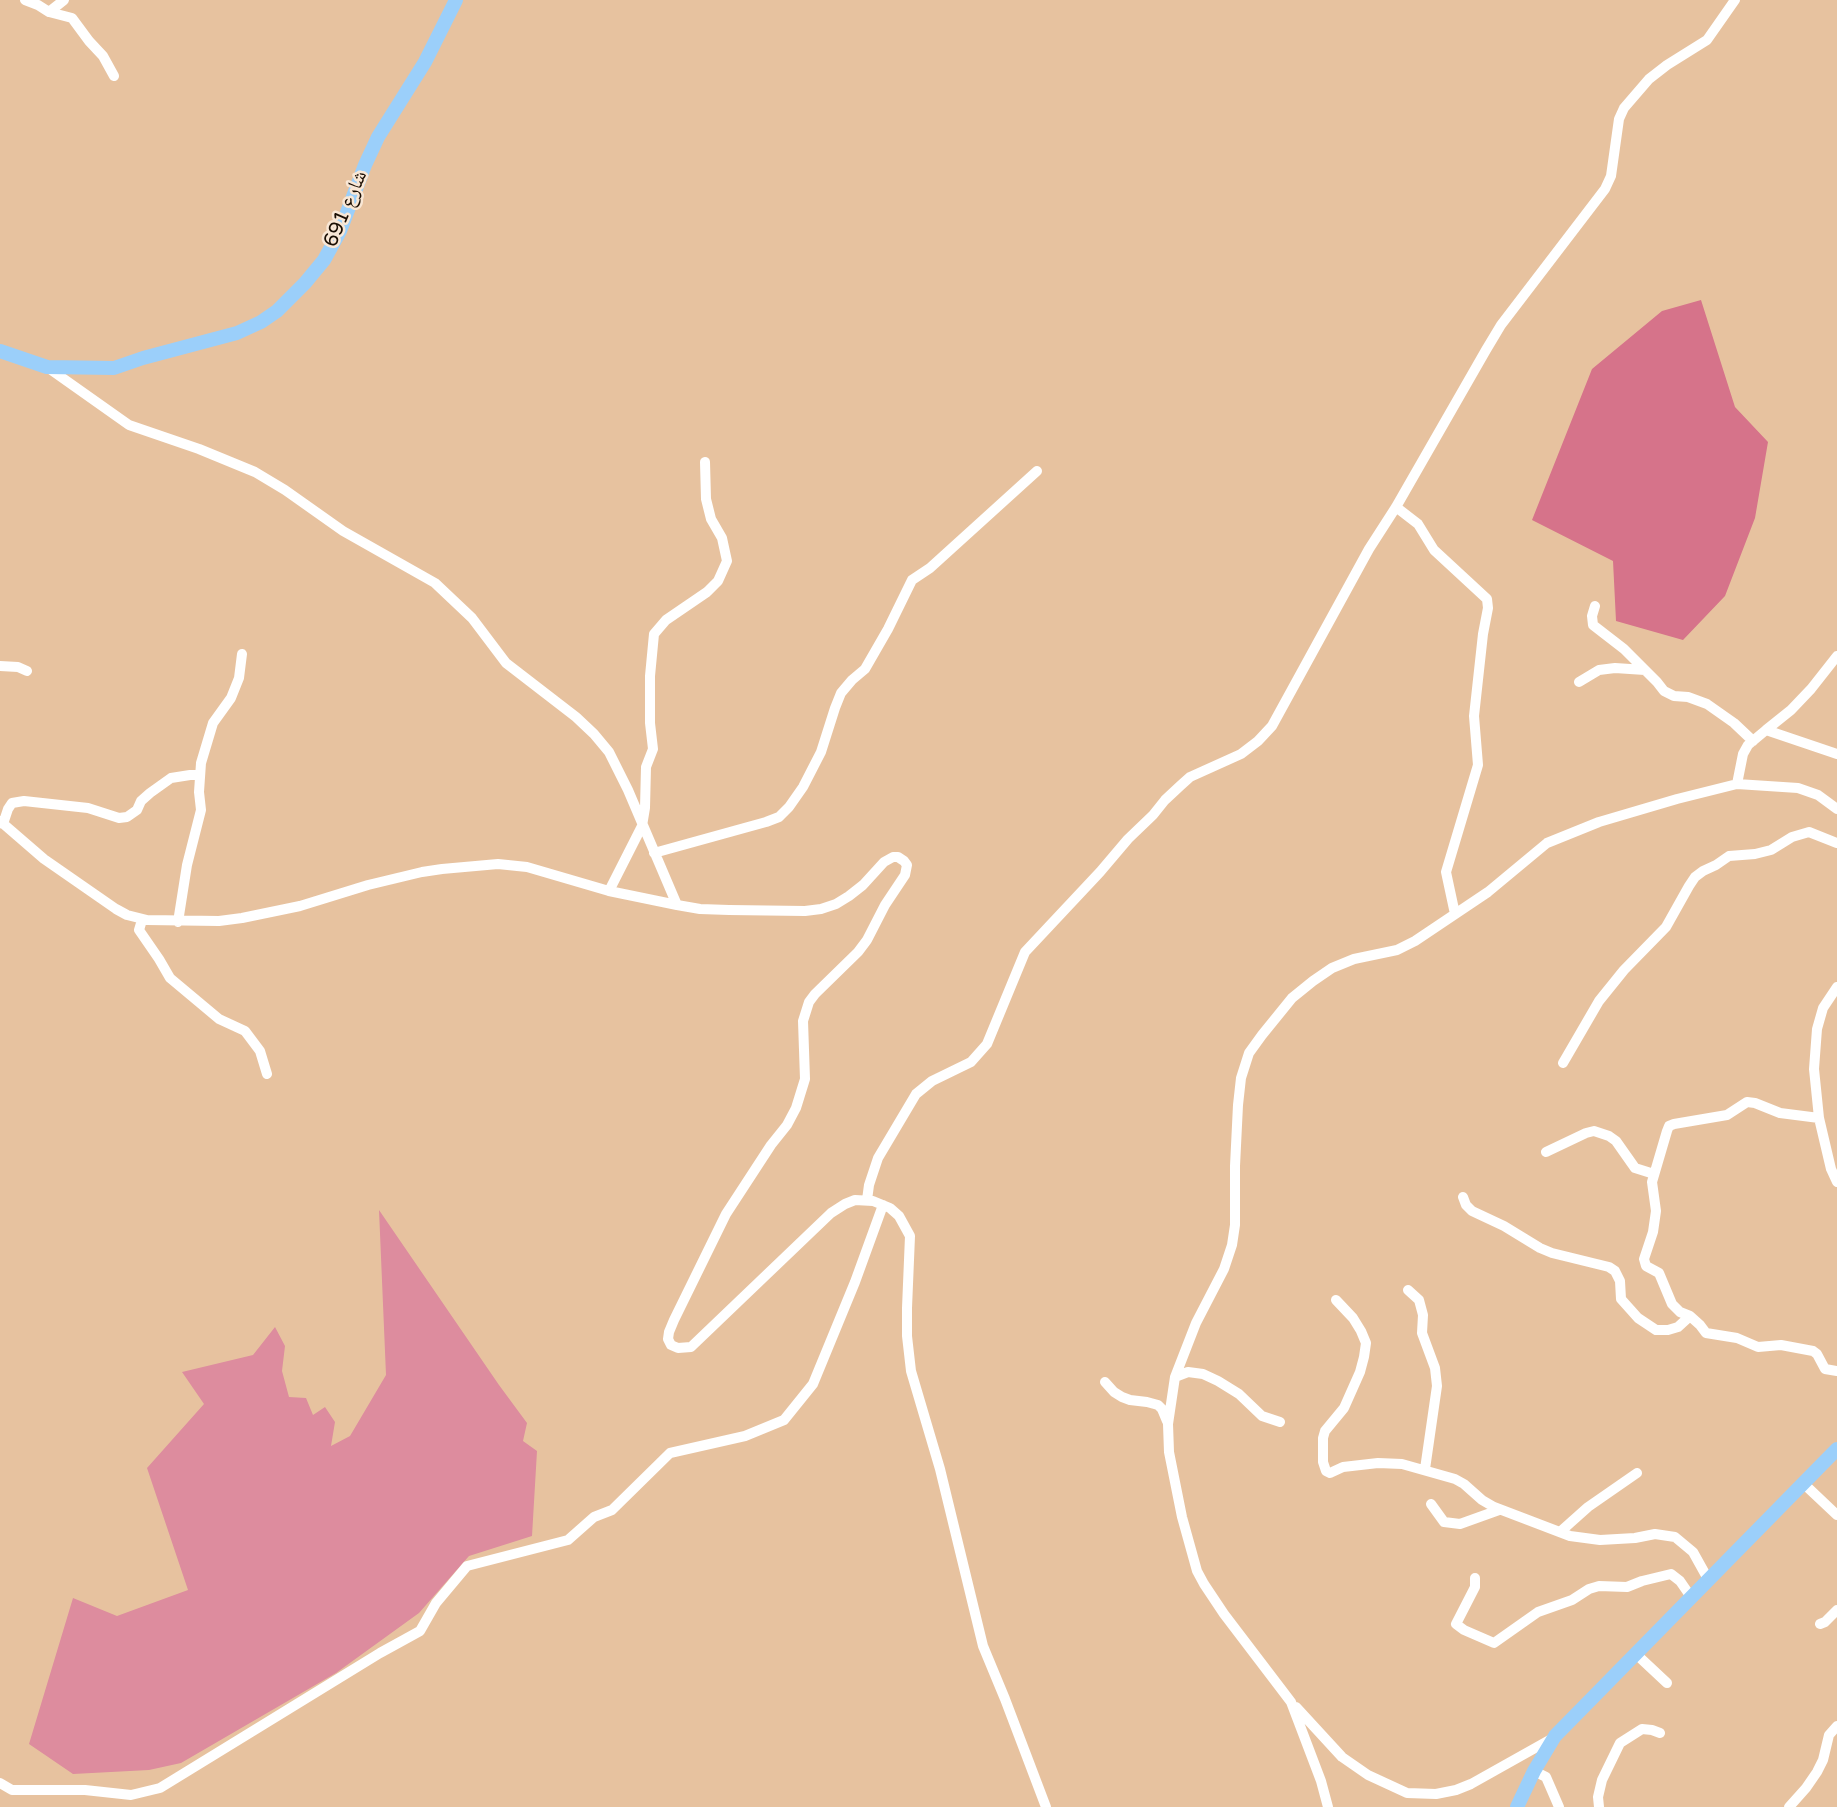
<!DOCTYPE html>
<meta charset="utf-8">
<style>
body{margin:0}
canvas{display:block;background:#e7c29f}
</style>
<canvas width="1837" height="1807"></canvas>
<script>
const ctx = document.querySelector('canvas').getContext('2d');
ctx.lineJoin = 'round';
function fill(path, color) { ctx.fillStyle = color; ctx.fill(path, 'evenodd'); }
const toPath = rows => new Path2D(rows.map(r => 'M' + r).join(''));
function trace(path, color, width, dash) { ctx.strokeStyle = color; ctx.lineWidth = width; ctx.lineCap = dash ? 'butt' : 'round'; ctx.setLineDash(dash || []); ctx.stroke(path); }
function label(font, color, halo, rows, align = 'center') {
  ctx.font = font + ' "Varela Round","Noto Naskh Arabic",sans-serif'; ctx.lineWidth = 5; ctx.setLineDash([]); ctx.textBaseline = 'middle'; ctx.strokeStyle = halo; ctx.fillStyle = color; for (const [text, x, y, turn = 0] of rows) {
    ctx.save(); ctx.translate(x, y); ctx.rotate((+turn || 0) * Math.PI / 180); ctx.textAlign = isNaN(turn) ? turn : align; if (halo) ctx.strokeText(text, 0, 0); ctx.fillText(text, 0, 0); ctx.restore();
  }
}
const green = toPath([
 [379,1210,499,1385,527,1423,523,1441,537,1451,532,1536,469,1556,419,1613,336,1673,181,1763,149,1770,73,1774,29,1744,73,1598,117,1616,188,1590,147,1468,204,1404,182,1372,253,1355,275,1327,285,1346,282,1371,289,1397,306,1398,313,1415,325,1407,335,1422,331,1446,350,1436,386,1375]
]);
const forest = toPath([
 [1701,300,1735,407,1768,442,1755,518,1725,596,1683,640,1616,621,1613,561,1532,520,1592,369,1662,311]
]);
const minor = toPath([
 [25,0,38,5,49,12,64,0],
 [49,12,72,18,89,41,103,56,114,76],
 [47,367,129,425,199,449,255,472,285,490,343,531,435,583,472,618,506,663,576,717,594,734,609,752,628,790,677,905,700,909,729,910,805,911,821,909,836,904,849,896,863,885,884,862,893,857,898,857,904,861,907,865,905,875,885,905,867,940,858,952,815,994,809,1002,803,1021,805,1079,796,1108,787,1125,771,1145,726,1214,674,1320,669,1332,668,1339,671,1345,678,1348,691,1347,831,1213,845,1204,855,1200,873,1201,890,1208,899,1216,910,1236,907,1308,907,1336,911,1371,940,1469,983,1646,1005,1699,1046,1807],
 [1396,507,1418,524,1434,550,1487,599,1488,608,1483,634,1474,716,1478,765,1446,872,1455,914],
 [1595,606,1592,616,1593,625,1624,649,1657,682,1664,691,1674,696,1688,697,1707,704,1734,723,1753,741],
 [0,666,18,667,27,671],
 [1579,682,1599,670,1615,668,1645,670],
 [1766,730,1791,710,1811,689,1837,656],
 [1737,784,1743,754,1748,745,1766,730,1837,754],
 [0,821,44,859,116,909,127,915,147,920,219,921,242,918,300,906,368,885,422,872,442,869,498,864,527,867,609,891,677,905],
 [3,824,8,809,12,803,24,801,88,808,119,818,127,817,137,810,141,801,150,793,171,778,190,775,200,775],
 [654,853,766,822,779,817,789,807,803,787,821,752,835,708,841,693,852,680,865,669,888,629,912,580,930,568,1037,471],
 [609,891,642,826,645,808,646,767,653,749,650,723,650,676,654,634,666,620,707,592,718,581,727,561,722,538,711,519,706,499,705,462],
 [142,920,139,930,159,959,170,978,219,1019,245,1031,260,1051,267,1074],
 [178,922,187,865,201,810,199,792,201,763,213,723,231,698,239,678,242,654],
 [1837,987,1823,1008,1817,1029,1814,1069,1819,1118,1831,1169,1837,1182],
 [1563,1063,1599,1001,1624,970,1666,927,1689,886,1695,877,1703,871,1716,865,1729,856,1755,854,1771,850,1792,837,1809,832,1837,843],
 [1819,1118,1780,1113,1755,1103,1747,1102,1727,1115,1674,1124,1669,1126,1667,1131,1652,1182,1656,1211,1653,1232,1644,1259,1646,1266,1659,1273,1672,1304,1680,1312,1690,1316,1700,1325,1706,1333,1737,1338,1758,1347,1781,1345,1813,1351,1817,1354,1825,1369,1837,1371],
 [1546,1152,1586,1133,1594,1131,1609,1136,1616,1141,1635,1168,1654,1174],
 [1463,1197,1466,1205,1472,1211,1504,1226,1540,1248,1552,1253,1609,1267,1615,1271,1620,1281,1621,1299,1638,1318,1656,1330,1668,1330,1678,1327,1690,1316],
 [867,1200,869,1185,878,1158,916,1094,932,1081,971,1062,987,1044,1025,952,1100,872,1128,839,1153,815,1165,800,1180,786,1190,777,1241,754,1258,741,1272,726,1369,549,1396,507,1486,350,1501,325,1605,189,1611,176,1619,119,1624,108,1649,79,1667,65,1707,40,1735,0],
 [1408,1290,1419,1300,1423,1315,1422,1333,1435,1368,1437,1386,1425,1469],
 [1336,1300,1353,1318,1361,1331,1366,1343,1364,1357,1360,1372,1344,1408,1325,1431,1323,1438,1323,1462,1326,1471,1330,1473,1343,1467,1378,1463,1402,1464,1455,1479,1464,1484,1482,1500,1494,1507,1570,1536,1600,1540,1635,1538,1655,1534,1675,1537,1693,1552,1708,1579],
 [1175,1377,1188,1372,1203,1374,1218,1381,1239,1394,1262,1416,1280,1422],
 [1105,1382,1114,1392,1122,1397,1130,1400,1147,1402,1158,1405,1162,1409,1167,1421],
 [1803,1483,1837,1515],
 [1431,1504,1444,1522,1460,1524,1499,1510],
 [1560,1532,1588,1507,1637,1473],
 [1475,1578,1475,1587,1456,1624,1464,1630,1494,1643,1538,1612,1572,1600,1589,1589,1599,1586,1627,1587,1642,1581,1671,1574,1680,1581,1691,1597],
 [1820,1624,1825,1622,1837,1610],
 [1636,1654,1667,1683],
 [1296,1707,1342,1757,1368,1775,1407,1793,1436,1794,1456,1790,1471,1784,1553,1738],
 [1534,1771,1546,1777,1559,1807],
 [0,1783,12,1790,85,1790,131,1795,160,1788,380,1653,420,1631,436,1603,467,1566,568,1540,594,1517,612,1510,670,1453,745,1436,784,1420,813,1384,855,1282,883,1205],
 [1328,1807,1321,1781,1291,1702,1224,1614,1204,1584,1197,1571,1182,1517,1169,1452,1168,1424,1175,1377,1196,1323,1224,1269,1232,1245,1235,1225,1235,1166,1238,1105,1241,1078,1249,1053,1262,1035,1292,998,1313,981,1332,968,1354,959,1397,950,1415,941,1488,892,1547,843,1599,822,1677,799,1737,784,1798,788,1818,795,1837,809],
 [1599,1807,1598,1797,1602,1780,1620,1743,1642,1729,1652,1730,1660,1733],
 [1789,1807,1806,1788,1817,1772,1823,1760,1829,1735,1837,1726]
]);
const major = toPath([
 [0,351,47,367,114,368,143,358,237,333,261,322,277,311,305,283,324,260,340,231,365,165,378,137,425,62,456,0],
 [1517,1807,1534,1771,1555,1736,1837,1449]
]);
const streetNames = [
 ["شارع 691",346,209,-67]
];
fill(green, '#dd8c9e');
fill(forest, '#d6738a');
trace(minor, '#fff', 10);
trace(major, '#9bcffa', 14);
label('20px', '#1a0e03', '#f9e7d5', streetNames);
</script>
